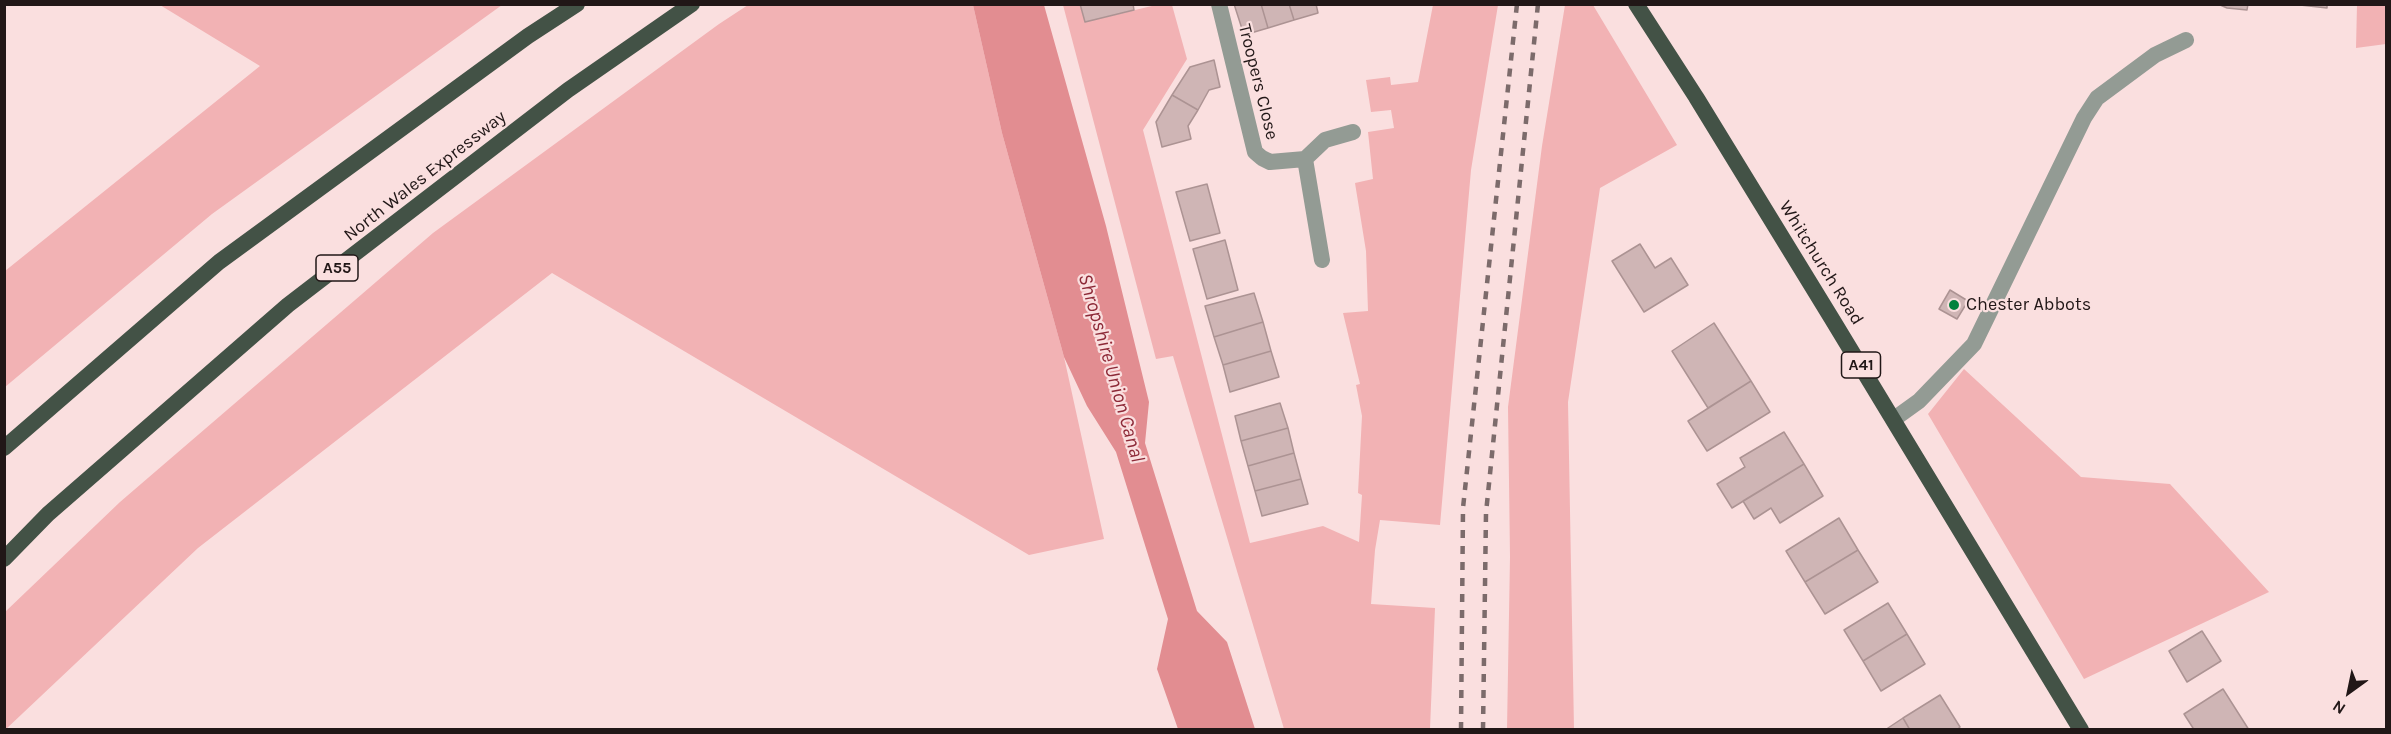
<!DOCTYPE html>
<style>
body{margin:0}
#map{position:relative;width:2391px;height:734px;overflow:hidden;background:#fadfdf;font-family:Karla,sans-serif}
canvas{display:block}
.frame{position:absolute;inset:0;border:6px solid #211717;pointer-events:none}
.north{position:absolute;left:2319px;top:662px;width:60px;height:60px;-webkit-text-stroke:4px #fadfdf;paint-order:stroke;rotate:213deg;font-size:16px;font-weight:700;line-height:24px;text-align:center;color:#211717}
.north::after{content:'';display:block;margin:auto;width:21px;height:27px;background:#211717;clip-path:polygon(50% 0,100% 100%,50% 72%,0 100%)}
</style>
<div id="map">
<canvas width="2391" height="734"></canvas>
<div class="frame"></div>
<div class="north">N</div>
</div>
<script>
const ctx = document.querySelector('canvas').getContext('2d');
ctx.lineJoin = 'round';
function fill(path, color) { ctx.fillStyle = color; ctx.fill(path, 'evenodd'); }
const toPath = rows => new Path2D(rows.map(r => 'M' + r).join(''));
function trace(path, color, width, dash) { ctx.strokeStyle = color; ctx.lineWidth = width; ctx.lineCap = dash ? 'butt' : 'round'; ctx.setLineDash(dash || []); ctx.stroke(path); }
function label(font, color, halo, rows, align = 'center') {
  ctx.font = font + ' Karla,sans-serif'; ctx.lineWidth = 4.5; ctx.setLineDash([]); ctx.textBaseline = 'middle'; ctx.strokeStyle = halo; ctx.fillStyle = color; for (const [text, x, y, turn = 0] of rows) {
    ctx.save(); ctx.translate(x, y); ctx.rotate((+turn || 0) * Math.PI / 180); ctx.textAlign = isNaN(turn) ? turn : align; if (halo) ctx.strokeText(text, 0, 0); ctx.fillText(text, 0, 0); ctx.restore();
  }
}
const green = toPath([
 [160,5,502,5,212,214,5,387,5,271,260,66],
 [748,5,973,5,1002,133,1064,357,1104,539,1029,555,552,273,198,548,5,730,5,612,120,502,433,233,719,24],
 [1063,5,1080,5,1085,22,1156,5,1172,5,1187,59,1143,130,1250,543,1323,526,1359,542,1362,495,1358,493,1362,416,1356,385,1360,384,1343,313,1368,311,1366,251,1355,183,1373,179,1368,132,1394,128,1391,110,1371,112,1366,80,1390,77,1391,85,1418,82,1433,5,1498,5,1471,170,1440,525,1380,520,1375,550,1371,604,1435,608,1430,729,1284,729,1173,356,1156,359],
 [1565,5,1593,5,1677,145,1600,188,1568,402,1574,729,1507,729,1510,557,1508,407,1542,146],
 [2357,5,2386,5,2386,44,2356,48],
 [1964,369,2081,477,2170,484,2269,592,2084,679,1928,414]
]);
const water = toPath([
 [973,5,1044,5,1106,226,1149,402,1145,443,1197,611,1227,642,1255,729,1178,729,1157,669,1168,619,1116,452,1087,406,1064,357,1002,133]
]);
const building = toPath([
 [1080,4,1133,4,1134,10,1085,22,1080,4],
 [1234,4,1261,4,1268,28,1244,35,1234,4],
 [1261,4,1289,4,1294,20,1268,28,1261,4],
 [1289,4,1316,4,1318,13,1294,20,1289,4],
 [2218,4,2248,4,2247,10,2227,8,2218,4],
 [2291,4,2327,4,2327,8,2291,4],
 [1214,60,1220,87,1209,90,1198,110,1172,95,1190,67,1214,60],
 [1172,95,1198,110,1188,126,1191,139,1162,147,1156,122,1172,95],
 [1207,184,1220,233,1190,241,1176,192,1207,184],
 [1225,240,1238,290,1207,299,1193,249,1225,240],
 [1640,244,1655,268,1671,258,1688,285,1644,312,1612,261,1640,244],
 [1950,290,1968,301,1957,319,1939,309,1950,290],
 [1254,293,1263,322,1214,337,1205,306,1254,293],
 [1263,322,1271,351,1223,365,1214,337,1263,322],
 [1714,323,1751,381,1708,408,1672,351,1714,323],
 [1271,351,1279,377,1230,392,1223,365,1271,351],
 [1751,381,1770,412,1707,451,1688,421,1751,381],
 [1280,403,1288,428,1241,441,1235,416,1280,403],
 [1288,428,1294,453,1248,466,1241,441,1288,428],
 [1784,432,1804,464,1732,508,1717,484,1745,467,1740,458,1784,432],
 [1294,453,1301,479,1255,491,1248,466,1294,453],
 [1804,464,1823,496,1780,523,1771,508,1754,519,1743,501,1804,464],
 [1301,479,1308,504,1262,516,1255,491,1301,479],
 [1839,518,1858,550,1805,582,1786,551,1839,518],
 [1858,550,1878,582,1825,614,1805,582,1858,550],
 [1888,603,1907,634,1863,661,1844,630,1888,603],
 [2202,631,2221,661,2187,682,2169,651,2202,631],
 [1907,634,1925,664,1881,691,1863,661,1907,634],
 [2223,689,2249,730,2190,730,2193,728,2184,714,2223,689],
 [1940,695,1960,727,1957,730,1910,730,1903,718,1940,695],
 [1903,718,1910,730,1885,730,1903,718]
]);
const service = toPath([
 [1894,419,1919,401,1974,344,2084,118,2097,98,2155,55,2186,40]
]);
const minor = toPath([
 [1219,4,1255,152,1262,158,1270,162,1305,159,1322,260],
 [1305,159,1325,140,1353,132]
]);
const trunk = toPath([
 [1636,4,1696,97,1832,319,2081,730],
 [4,448,219,262,528,36,577,4],
 [4,559,48,514,288,305,568,90,692,4]
]);
const rail = toPath([
 [1461,730,1463,508,1517,4],
 [1483,730,1486,513,1538,4]
]);
const markers = [
 [1954,305,6,"#02823c"]
];
const shields = [
 [337,268,42],
 [1861,365,39]
];
const shieldNames = [
 ["A55",337,268],
 ["A41",1861,365]
];
const streetNames = [
 ["Troopers Close",1258,82,76],
 ["North Wales Expressway",425,176,-38],
 ["Whitchurch Road",1821,263,58]
];
const poiNames = [
 ["Chester Abbots",1966,305]
];
const waterNames = [
 ["Shropshire Union Canal",1111,368,74]
];
fill(green, '#f2b2b4');
fill(water, '#e28d91');
fill(building, '#cfb5b5');
trace(building, '#ac9393', 1.5);
trace(service, '#939b94', 16);
trace(minor, '#939b94', 16);
trace(trunk, '#435246', 16);
trace(rail, '#7c6b6b', 4.5, [8, 8]);
for (const [x, y, r, color] of markers) { const dot = new Path2D(); dot.arc(x, y, r, 0, 2 * Math.PI); ctx.fillStyle = color; ctx.fill(dot); trace(dot, '#fadfdf', 2); }
for (const [x, y, w] of shields) { const box = new Path2D(); box.roundRect(x - w / 2, y - 13, w, 26, 4.5); ctx.fillStyle = '#fadfdf'; ctx.fill(box); trace(box, '#211717', 1.5); }
label('bold 16px', '#211717', null, shieldNames);
label('18px', '#211717', '#fadfdf', streetNames);
label('18px', '#211717', '#fadfdf', poiNames, 'left');
label('italic 20px', '#8d2937', '#fadfdf', waterNames);
</script>
